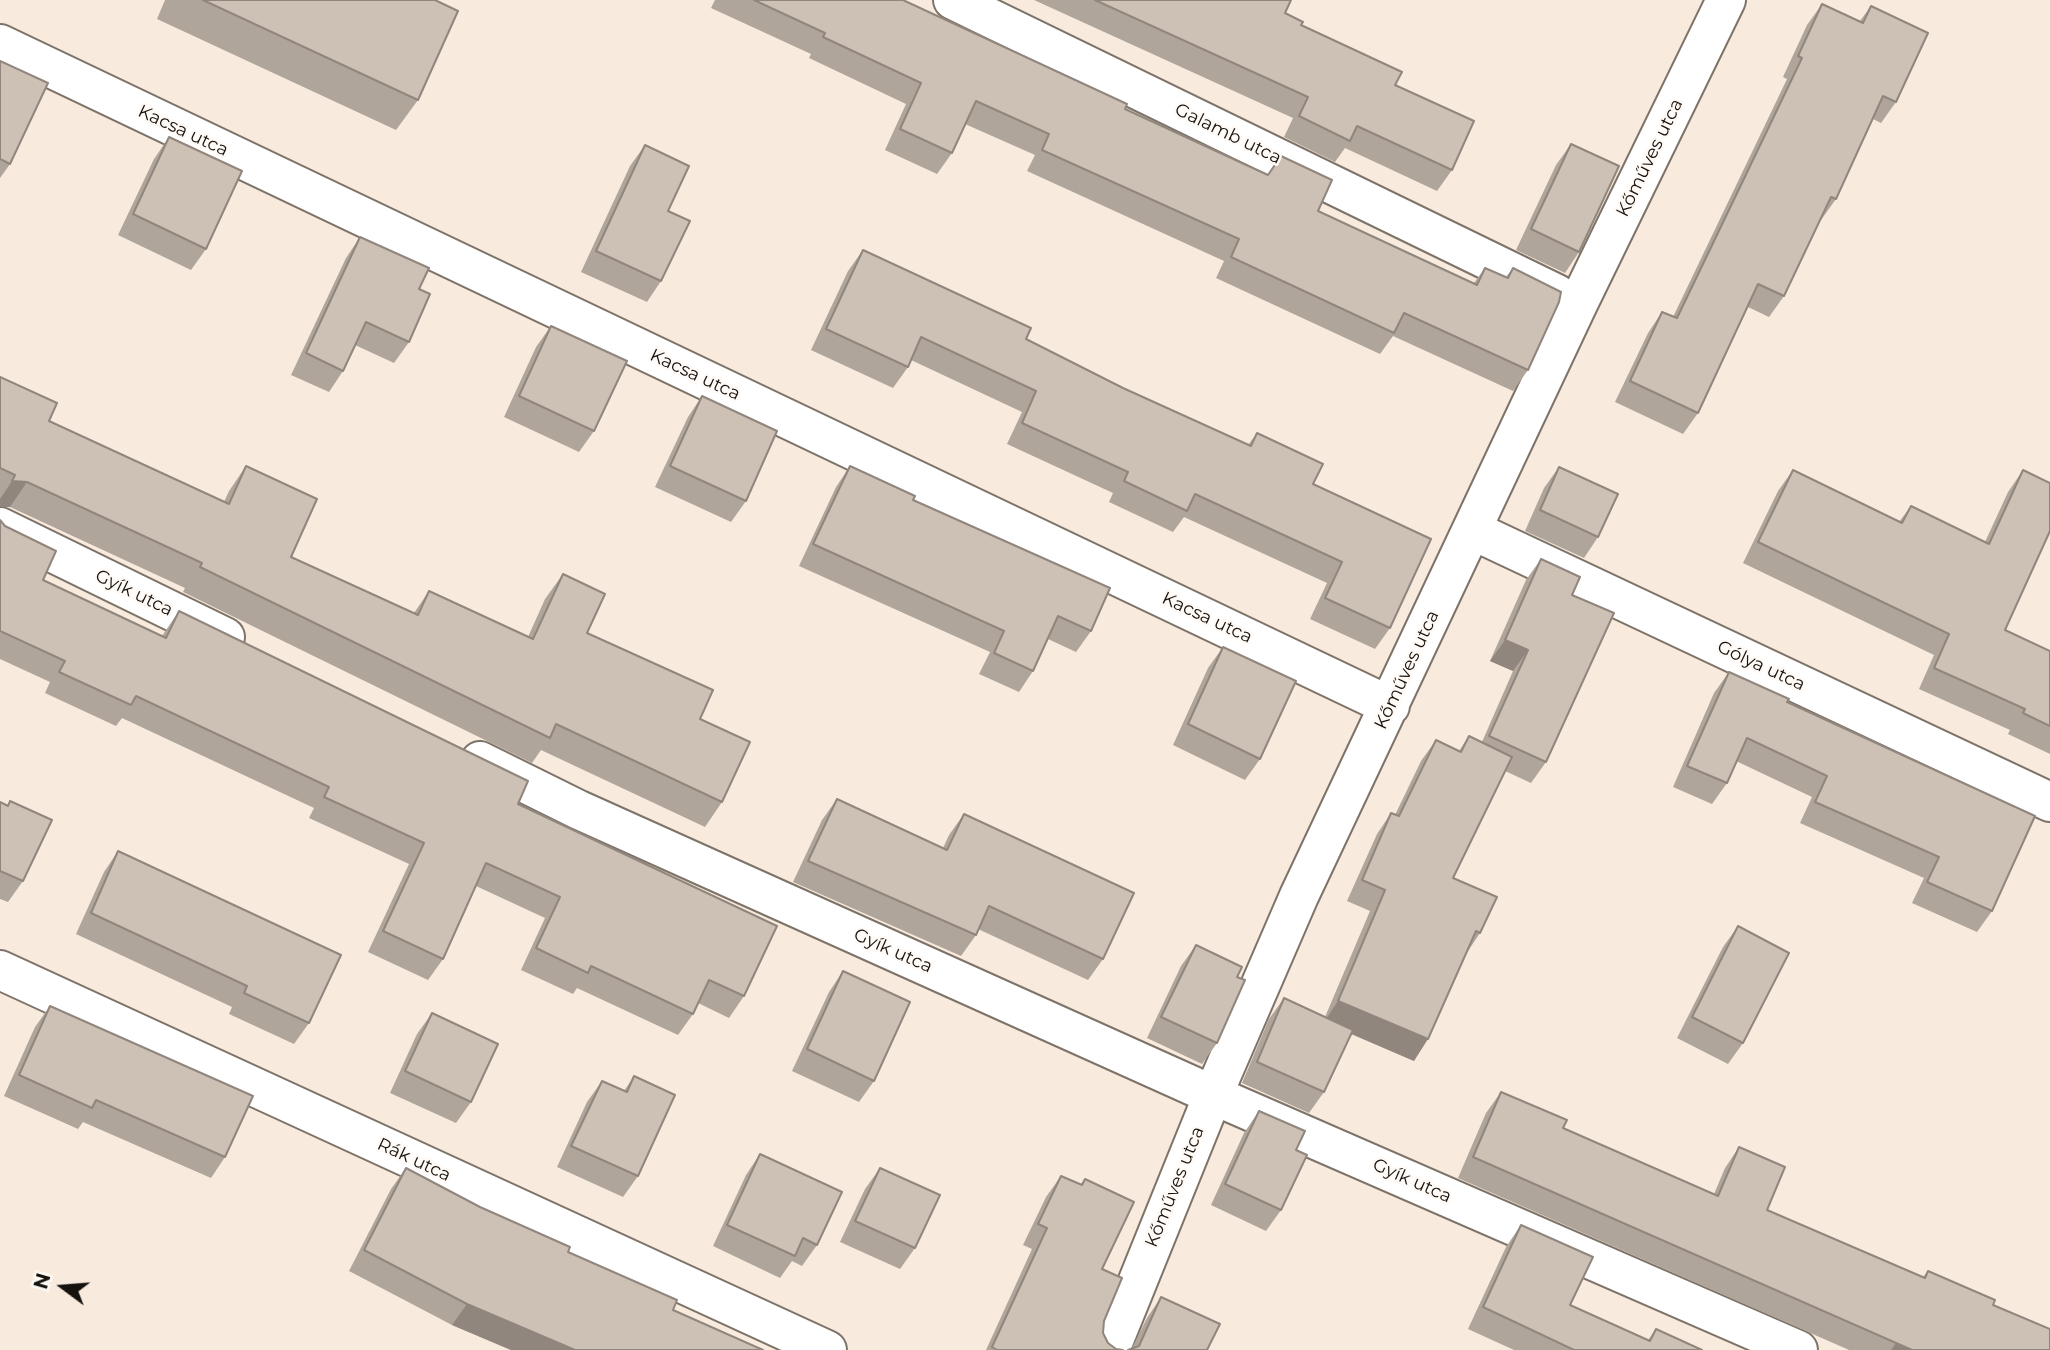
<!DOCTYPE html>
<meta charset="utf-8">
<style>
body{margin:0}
#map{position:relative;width:2050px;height:1350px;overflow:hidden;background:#f8ebde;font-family:Montserrat,sans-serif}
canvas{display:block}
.north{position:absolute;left:28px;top:1252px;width:70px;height:70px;-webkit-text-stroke:5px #fffaf5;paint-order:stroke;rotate:286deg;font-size:19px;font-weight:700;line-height:28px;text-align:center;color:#16120e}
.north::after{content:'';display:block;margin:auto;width:24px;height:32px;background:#16120e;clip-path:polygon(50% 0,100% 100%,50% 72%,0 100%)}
</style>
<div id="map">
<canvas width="2050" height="1350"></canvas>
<div class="north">N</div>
</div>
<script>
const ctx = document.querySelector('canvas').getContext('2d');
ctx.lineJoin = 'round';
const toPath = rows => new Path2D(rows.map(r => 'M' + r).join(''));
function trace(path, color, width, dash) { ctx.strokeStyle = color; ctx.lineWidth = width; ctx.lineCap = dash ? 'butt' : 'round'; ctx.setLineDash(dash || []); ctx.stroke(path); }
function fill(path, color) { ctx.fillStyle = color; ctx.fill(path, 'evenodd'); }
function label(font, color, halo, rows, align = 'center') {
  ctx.font = font + ' Montserrat,sans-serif'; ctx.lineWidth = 5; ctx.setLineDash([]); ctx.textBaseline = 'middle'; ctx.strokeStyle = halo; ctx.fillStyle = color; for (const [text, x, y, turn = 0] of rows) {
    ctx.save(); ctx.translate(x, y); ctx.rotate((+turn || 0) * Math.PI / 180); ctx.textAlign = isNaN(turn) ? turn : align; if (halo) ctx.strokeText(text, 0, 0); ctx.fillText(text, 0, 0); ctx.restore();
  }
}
const minor = toPath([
 [953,0,1557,294],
 [0,44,1390,706],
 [0,527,225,637],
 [1472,530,2050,802],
 [480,761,579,810,1213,1095,1798,1350],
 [0,970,827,1350],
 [1110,1350,1213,1095,1299,896,1578,304,1726,0]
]);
const wall = toPath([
 [165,0,435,0,418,100,396,130,157,19],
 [715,0,903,0,1125,109,1267,175,1281,156,1318,211,1474,283,1485,268,1506,277,1513,268,1528,370,1513,391,1393,336,1380,354,1216,278,1224,261,1027,171,1035,155,965,124,952,153,937,174,885,150,906,104,809,58,811,54,711,8],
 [1034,0,1291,0,1285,13,1301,25,1395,85,1452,170,1437,191,1345,148,1335,162,1284,137,1293,118],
 [1822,4,1860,21,1871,6,1896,102,1881,123,1873,119,1836,199,1821,220,1820,220,1784,296,1769,317,1748,307,1698,413,1683,434,1615,402,1648,333,1662,312,1673,317,1787,79,1783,77,1807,25],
 [0,61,10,164,0,178],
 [169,137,206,249,191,270,118,235,154,159],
 [1571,144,1579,252,1565,273,1516,250,1556,165],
 [645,145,668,211,661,281,647,302,581,272,630,166],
 [360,237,419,289,409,342,394,363,355,345,343,371,329,392,291,375,346,258],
 [863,250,1026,339,1123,388,1248,445,1257,433,1313,484,1390,628,1375,649,1310,619,1327,583,1184,517,1173,532,1109,502,1113,493,1007,444,1022,412,911,360,908,367,893,388,811,350,848,271],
 [551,326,594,431,579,452,504,417,536,347],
 [0,377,49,421,224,502,229,491,246,466,291,557,414,613,429,591,528,637,545,599,563,574,587,633,700,719,722,802,705,827,541,750,532,763,183,592,185,588,10,507,0,507],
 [702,396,746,501,731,522,655,487,688,417],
 [850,466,913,500,1091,631,1076,652,1048,639,1033,671,1019,692,979,674,990,652,799,566,836,487],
 [1559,467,1598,537,1584,558,1525,531,1544,488],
 [1793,470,1899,522,1911,506,1985,542,2008,492,2023,470,2005,630,2050,651,2050,754,2008,734,2010,730,1919,689,1934,655,1743,563,1778,491],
 [0,520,43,580,162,636,179,611,518,804,744,996,729,1018,698,1003,693,1014,678,1035,577,988,573,994,521,970,545,918,476,886,443,959,428,980,368,952,409,864,309,818,314,808,122,718,116,726,45,693,50,682,0,659],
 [1541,559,1572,595,1546,762,1531,783,1505,771,1453,878,1480,933,1466,954,1414,1061,1351,1034,1324,1092,1309,1113,1242,1083,1269,1019,1284,998,1325,1017,1370,911,1347,901,1377,834,1391,813,1395,815,1421,761,1436,740,1459,751,1469,736,1482,742,1513,671,1490,661,1526,580],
 [1223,647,1260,759,1245,780,1173,745,1208,668],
 [1729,672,1787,702,1992,911,1977,932,1912,903,1924,878,1800,823,1812,797,1736,761,1727,783,1712,804,1673,787,1714,693],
 [837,799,943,848,949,835,964,814,1103,959,1088,980,978,929,976,935,961,956,793,882,822,820],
 [10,801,23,881,8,902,0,899,0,802,7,805],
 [118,851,309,1023,294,1044,229,1014,232,1007,76,934,104,872],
 [1738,926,1743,1043,1728,1064,1677,1038,1723,947],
 [1196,945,1237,977,1217,1043,1202,1064,1147,1038,1181,966],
 [843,971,874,1081,859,1102,792,1071,829,992],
 [50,1006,225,1157,211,1178,83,1122,78,1129,4,1096,35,1027],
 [432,1013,471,1102,456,1123,390,1093,417,1034],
 [634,1076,638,1176,623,1197,557,1167,587,1102,602,1081,624,1091],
 [1501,1092,1563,1128,1714,1194,1725,1168,1739,1147,1767,1210,1923,1277,1928,1271,1993,1305,2050,1350,1849,1350,1458,1178,1486,1113],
 [1259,1111,1296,1150,1281,1210,1266,1231,1211,1205,1244,1133],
 [760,1154,817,1245,802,1266,792,1261,780,1278,713,1246,746,1175],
 [406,1168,480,1207,568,1252,673,1310,763,1350,511,1350,452,1325,349,1271,391,1189],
 [880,1168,915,1248,900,1269,840,1242,865,1189],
 [1061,1176,1080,1185,1085,1179,1102,1269,1104,1321,1103,1333,1108,1343,1116,1349,1123,1350,986,1350,1032,1249,1023,1245,1046,1197],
 [1521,1225,1570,1305,1648,1340,1656,1329,1702,1350,1514,1350,1468,1329,1506,1247],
 [1161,1297,1207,1350,1132,1348,1147,1318]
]);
const shadedWall = toPath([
 [12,481,27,482,10,507,0,507,0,499],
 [1505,640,1528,650,1513,671,1490,661],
 [1338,1001,1428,1039,1414,1061,1324,1022],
 [467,1304,575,1350,511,1350,452,1325],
 [1896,1343,1912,1350,1891,1350]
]);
const building = toPath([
 [203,0,435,0,458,11,418,100,203,0],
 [754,0,903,0,1127,104,1125,109,1268,175,1281,156,1332,180,1318,211,1477,285,1485,268,1508,278,1513,268,1561,292,1559,302,1528,370,1404,313,1394,333,1231,257,1239,239,1042,150,1049,134,976,101,952,153,900,129,921,83,823,37,825,33,754,0],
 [1095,0,1291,0,1285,13,1303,22,1301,25,1402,72,1395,85,1474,121,1452,170,1357,126,1350,141,1299,116,1308,97,1095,0],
 [1822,4,1863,23,1871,6,1928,33,1896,102,1883,96,1836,199,1831,197,1784,296,1758,284,1698,413,1630,381,1662,312,1677,318,1802,58,1798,56,1822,4],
 [0,61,48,83,10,164,0,159,0,61],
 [169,137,242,171,206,249,133,214,169,137],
 [1571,144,1619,166,1579,252,1531,229,1571,144],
 [645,145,689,166,668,211,690,221,661,281,596,251,645,145],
 [360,237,429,268,419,289,430,294,409,342,366,322,343,371,306,353,360,237],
 [863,250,1031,328,1026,339,1123,388,1251,446,1257,433,1323,464,1313,484,1431,539,1390,628,1325,598,1342,562,1195,494,1187,511,1124,481,1128,472,1022,423,1036,391,921,337,908,367,826,329,863,250],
 [551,326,627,361,594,431,519,396,551,326],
 [0,377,57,403,49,421,229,504,246,466,317,499,291,557,418,615,429,591,533,639,563,574,605,594,587,633,713,690,700,719,750,742,722,802,556,724,550,738,200,567,202,563,27,482,12,481,15,475,0,468,0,377],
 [702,396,777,431,746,501,670,466,702,396],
 [850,466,915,496,913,500,1110,588,1091,631,1058,616,1033,671,994,653,1004,631,813,544,850,466],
 [1559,467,1618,494,1598,537,1540,510,1559,467],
 [1793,470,1902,523,1911,506,1989,544,2023,470,2050,483,2050,531,2005,630,2050,651,2050,726,2023,713,2025,709,1934,668,1949,634,1758,542,1793,470],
 [0,520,5,526,56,551,43,580,166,638,179,611,528,781,518,804,777,926,744,996,709,980,693,1014,591,966,588,973,536,948,560,897,486,863,443,959,383,931,424,843,324,797,329,787,136,696,131,705,59,672,65,661,0,631,0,520],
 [1541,559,1580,577,1572,595,1614,613,1546,762,1489,736,1528,650,1505,640,1541,559],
 [1223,647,1296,681,1260,759,1188,724,1223,647],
 [1729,672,1789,699,1787,702,2035,816,1992,911,1927,882,1939,857,1815,802,1827,776,1747,738,1727,783,1687,766,1729,672],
 [1469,736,1512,757,1453,878,1497,897,1480,933,1476,931,1428,1039,1338,1001,1385,890,1362,880,1391,813,1399,816,1436,740,1461,752,1469,736],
 [837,799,947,850,964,814,1134,893,1103,959,989,906,976,935,808,861,837,799],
 [10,801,52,820,23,881,0,871,0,802,8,806,10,801],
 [118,851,341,955,309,1023,244,993,247,986,91,913,118,851],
 [1738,926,1789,953,1743,1043,1692,1017,1738,926],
 [1196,945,1242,967,1237,977,1245,980,1217,1043,1161,1017,1196,945],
 [843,971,910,1002,874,1081,807,1049,843,971],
 [1284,998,1353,1030,1324,1092,1257,1062,1284,998],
 [50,1006,253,1096,225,1157,96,1100,92,1108,19,1075,50,1006],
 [432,1013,498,1044,471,1102,405,1071,432,1013],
 [634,1076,675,1095,638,1176,571,1146,602,1081,627,1092,634,1076],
 [1501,1092,1567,1120,1563,1128,1718,1196,1739,1147,1785,1167,1767,1210,1925,1278,1928,1271,1995,1300,1993,1305,2050,1329,2050,1350,1912,1350,1473,1157,1501,1092],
 [1259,1111,1305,1131,1296,1150,1307,1155,1281,1210,1225,1184,1259,1111],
 [760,1154,842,1192,817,1245,803,1238,795,1256,727,1225,760,1154],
 [406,1168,480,1207,570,1247,568,1252,677,1300,673,1310,763,1350,575,1350,467,1304,364,1250,406,1168],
 [880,1168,940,1195,915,1248,855,1221,880,1168],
 [1061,1176,1082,1185,1085,1179,1134,1202,1102,1269,1122,1278,1104,1321,1103,1333,1108,1343,1116,1349,1123,1350,997,1350,992,1347,1047,1228,1038,1224,1061,1176],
 [1521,1225,1593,1257,1570,1305,1650,1341,1656,1329,1702,1350,1574,1350,1483,1307,1521,1225],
 [1161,1297,1220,1324,1207,1350,1128,1350,1139,1346,1161,1297]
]);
const streetNames = [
 ["Kacsa utca",183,131,25],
 ["Galamb utca",1228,134,26],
 ["Kőműves utca",1650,158,-64],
 ["Kacsa utca",695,375,25],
 ["Gyík utca",134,593,26],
 ["Kacsa utca",1207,618,25],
 ["Gólya utca",1761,666,25],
 ["Kőműves utca",1407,670,-65],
 ["Gyík utca",893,951,24],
 ["Rák utca",414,1160,25],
 ["Gyík utca",1412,1181,24],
 ["Kőműves utca",1175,1187,-68]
];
trace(minor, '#7e7368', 42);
trace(minor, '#fff', 38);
fill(wall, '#b0a59b');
fill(shadedWall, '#90867e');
fill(building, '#cdc0b4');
trace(building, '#90867e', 2);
label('18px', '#16120e', '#fffaf5', streetNames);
</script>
